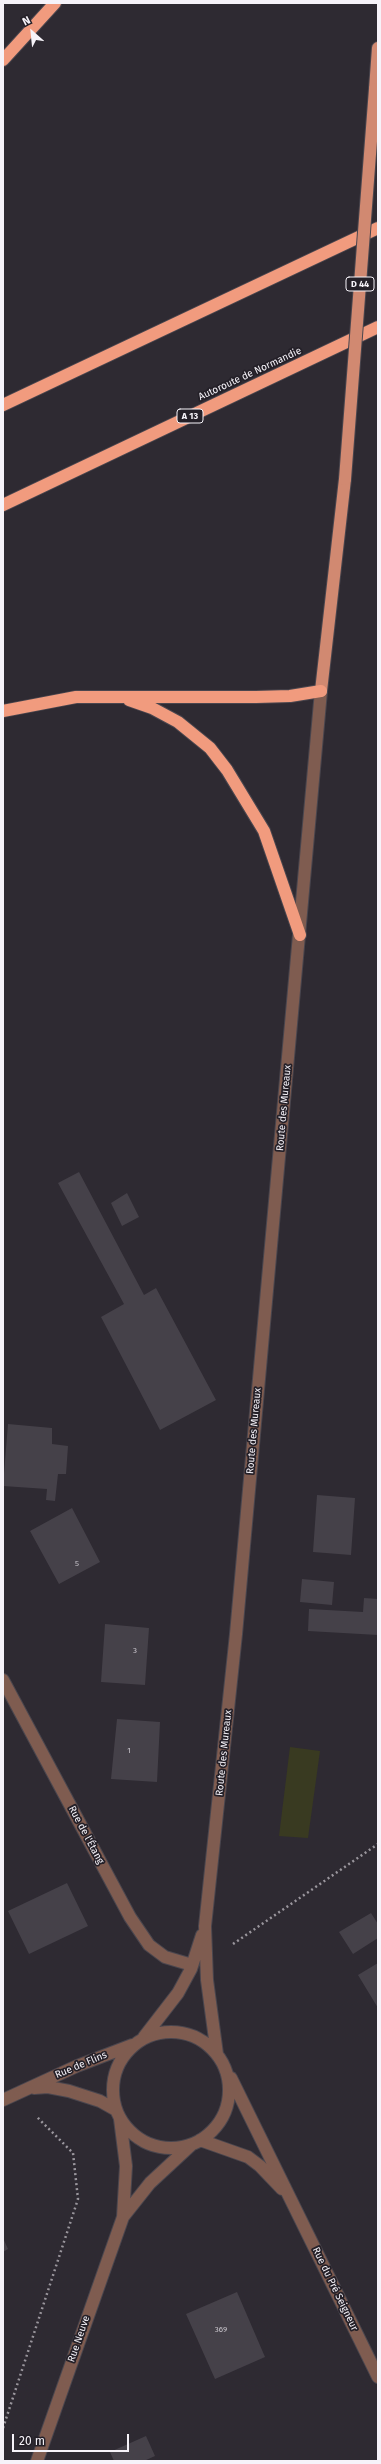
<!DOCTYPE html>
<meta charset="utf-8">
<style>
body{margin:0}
#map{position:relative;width:381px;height:2464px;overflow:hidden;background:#2e2a32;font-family:"Fira Sans",sans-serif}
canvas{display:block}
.frame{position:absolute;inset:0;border:4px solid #f6f3f9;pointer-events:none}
.north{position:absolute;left:12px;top:12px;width:40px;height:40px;-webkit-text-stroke:3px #242028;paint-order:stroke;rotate:333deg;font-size:11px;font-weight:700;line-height:16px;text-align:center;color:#f6f3f9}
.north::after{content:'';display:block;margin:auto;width:14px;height:18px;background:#f6f3f9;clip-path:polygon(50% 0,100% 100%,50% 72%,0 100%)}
.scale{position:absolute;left:12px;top:2434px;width:117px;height:18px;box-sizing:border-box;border:2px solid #f6f3f9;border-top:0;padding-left:5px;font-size:12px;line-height:14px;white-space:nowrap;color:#f6f3f9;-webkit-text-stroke:3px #242028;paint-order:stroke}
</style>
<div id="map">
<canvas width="381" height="2464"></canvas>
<div class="frame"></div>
<div class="north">N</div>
<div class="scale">20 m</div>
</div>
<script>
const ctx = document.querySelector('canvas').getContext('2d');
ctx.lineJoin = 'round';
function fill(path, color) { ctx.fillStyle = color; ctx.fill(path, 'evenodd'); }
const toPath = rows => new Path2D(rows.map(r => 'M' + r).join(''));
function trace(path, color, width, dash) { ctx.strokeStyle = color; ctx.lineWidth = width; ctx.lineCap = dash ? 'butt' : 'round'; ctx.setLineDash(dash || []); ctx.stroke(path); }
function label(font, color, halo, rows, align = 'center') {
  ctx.font = font + ' "Fira Sans",sans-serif'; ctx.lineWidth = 3.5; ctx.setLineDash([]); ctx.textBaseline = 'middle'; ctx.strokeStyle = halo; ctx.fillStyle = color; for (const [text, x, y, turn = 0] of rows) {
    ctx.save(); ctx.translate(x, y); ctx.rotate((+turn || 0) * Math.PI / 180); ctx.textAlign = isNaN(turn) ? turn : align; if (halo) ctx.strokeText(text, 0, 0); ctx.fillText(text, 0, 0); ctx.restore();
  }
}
const green = toPath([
 [290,1747,320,1751,308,1838,279,1836]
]);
const building = toPath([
 [79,1172,144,1295,156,1288,216,1400,160,1430,101,1317,124,1304,58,1183],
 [127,1193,139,1217,122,1226,111,1203],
 [8,1424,52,1428,52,1444,68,1446,66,1474,58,1474,55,1501,46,1500,47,1489,3,1486],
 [317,1495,355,1498,351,1555,313,1552],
 [72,1508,100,1562,59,1584,30,1531],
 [302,1579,334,1582,332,1605,300,1602],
 [364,1598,378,1599,378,1635,308,1631,309,1609,363,1612],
 [105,1624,149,1628,145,1685,101,1682],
 [117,1719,160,1722,157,1782,111,1779],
 [67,1883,88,1926,29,1954,8,1911],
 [371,1913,378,1924,378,1938,353,1954,339,1932],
 [378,1963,378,2008,358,1975],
 [3,2238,8,2249,3,2252],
 [237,2292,265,2357,215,2379,186,2314],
 [146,2436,155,2456,144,2461,114,2461,110,2452]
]);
const path = toPath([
 [233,1944,378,1844],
 [3,2428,78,2199,73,2153,36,2116]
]);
const minor = toPath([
 [3,1680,130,1917,149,1945,165,1957,192,1965],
 '113 2090a58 58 0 1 1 116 0a58 58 0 1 1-116 0Z',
 [144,2037,178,1993,191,1969,202,1935],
 [217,2054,207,1980,205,1926,236,1634,321,691],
 [231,2078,378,2377],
 [34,2088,48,2087,69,2091,100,2101,116,2110],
 [3,2100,77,2066,132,2045],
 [200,2140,248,2157,260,2166,282,2189],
 [123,2217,150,2183,191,2145],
 [37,2461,123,2217,126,2166,120,2119]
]);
const major = toPath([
 [375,89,378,48],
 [321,691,345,479]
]);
const highway = toPath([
 [3,60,55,3],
 [3,405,378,228],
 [3,505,378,327],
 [129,700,152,708,178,722,210,748,227,770,264,831,300,935],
 [3,711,76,697,256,697,290,696,321,691]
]);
const majorBridge = toPath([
 [345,479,375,89]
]);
const numberNames = [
 ["5",77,1564],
 ["3",135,1651],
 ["1",129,1751],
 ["369",221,2330]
];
const shields = [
 [360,284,28],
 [190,416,26]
];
const shieldNames = [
 ["D 44",360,284],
 ["A 13",190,416]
];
const streetNames = [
 ["Autoroute de Normandie",250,374,-25],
 ["Route des Mureaux",284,1108,-85],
 ["Route des Mureaux",254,1431,-85],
 ["Route des Mureaux",224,1753,-84],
 ["Rue de l'Étang",86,1835,62],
 ["Rue de Flins",81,2065,-23],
 ["Rue du Pré Seigneur",335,2289,64],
 ["Rue Neuve",79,2339,-71]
];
fill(green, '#393a21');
fill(building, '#454149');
trace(minor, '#4a464e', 14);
trace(major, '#4a464e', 14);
trace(highway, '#4a464e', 14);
trace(path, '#9a969d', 2.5, [2, 3]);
trace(minor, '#7f5c50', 12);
trace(major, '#d18971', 12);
trace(highway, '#f19b7e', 12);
trace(majorBridge, '#4a464e', 14, []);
trace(majorBridge, '#d18971', 12);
label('8px', '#cac6cd', null, numberNames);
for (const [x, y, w] of shields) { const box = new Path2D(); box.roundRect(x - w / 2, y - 7, w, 14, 3); ctx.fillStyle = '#242028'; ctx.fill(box); trace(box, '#f6f3f9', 1); }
label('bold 9px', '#f6f3f9', null, shieldNames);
label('10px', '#f6f3f9', '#242028', streetNames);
</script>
